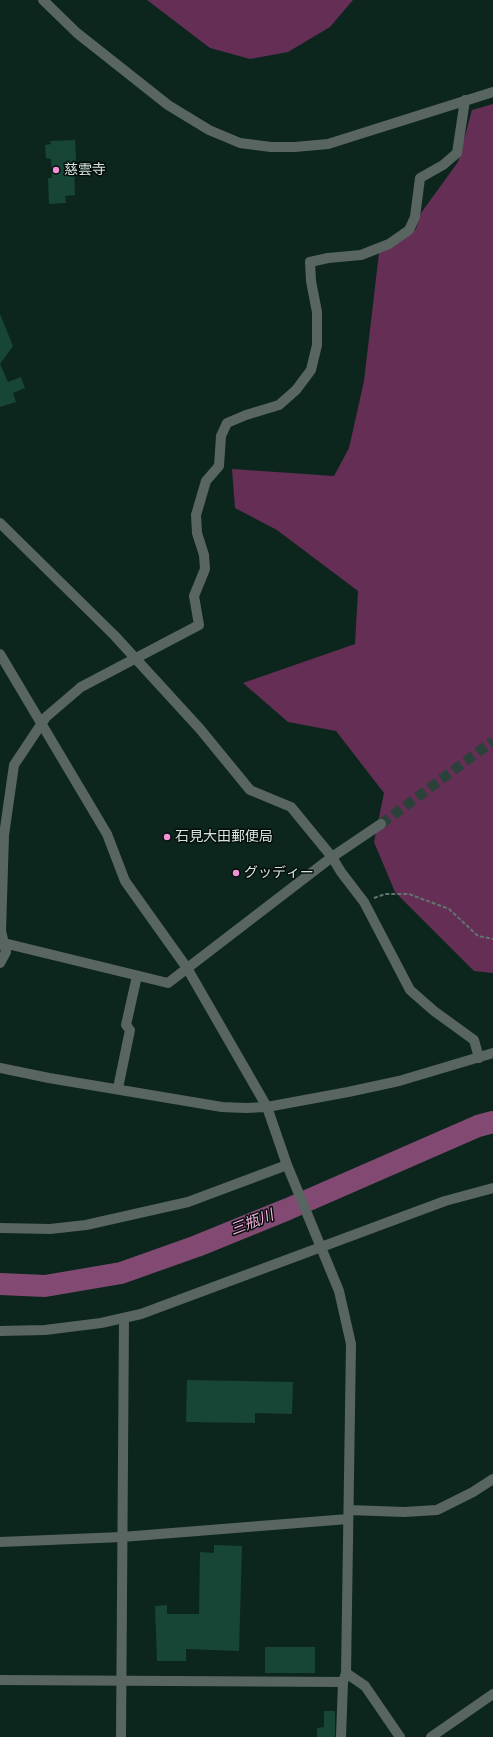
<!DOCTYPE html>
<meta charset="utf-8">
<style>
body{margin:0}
canvas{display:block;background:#0c261d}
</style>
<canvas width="493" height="1737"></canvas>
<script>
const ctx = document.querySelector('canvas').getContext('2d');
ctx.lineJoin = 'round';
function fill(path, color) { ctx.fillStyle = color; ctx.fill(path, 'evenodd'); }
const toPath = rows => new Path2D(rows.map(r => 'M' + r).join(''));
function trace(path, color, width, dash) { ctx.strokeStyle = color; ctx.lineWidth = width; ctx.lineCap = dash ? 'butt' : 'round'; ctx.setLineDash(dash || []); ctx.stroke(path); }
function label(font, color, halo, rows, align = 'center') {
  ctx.font = font + ' "PT Sans","Noto Sans JP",sans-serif'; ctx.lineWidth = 3; ctx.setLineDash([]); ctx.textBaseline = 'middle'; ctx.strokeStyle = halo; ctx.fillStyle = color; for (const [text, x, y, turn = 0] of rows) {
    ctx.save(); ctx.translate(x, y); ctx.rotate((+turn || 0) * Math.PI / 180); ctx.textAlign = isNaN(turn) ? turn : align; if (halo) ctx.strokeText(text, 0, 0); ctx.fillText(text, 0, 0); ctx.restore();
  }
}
const forest = toPath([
 [147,0,353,0,330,27,288,52,250,59,210,48],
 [493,104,493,973,474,971,395,892,374,842,384,793,336,731,288,722,243,683,355,644,358,591,277,530,235,508,232,469,334,476,349,448,364,381,379,253,416,229,421,213,458,162,472,110]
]);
const river = toPath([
 [0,1284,45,1286,121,1273,197,1246,288,1209,478,1126,493,1122]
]);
const building = toPath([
 [75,140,76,161,74,161,75,195,65,196,66,203,49,204,48,178,52,178,51,159,46,158,45,145,51,144,50,141],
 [0,314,13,346,0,364],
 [0,364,8,382,21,377,25,388,13,393,16,402,0,407],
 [187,1380,293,1382,292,1414,255,1413,255,1423,186,1422],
 [214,1545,242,1546,239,1651,186,1649,186,1661,157,1661,155,1606,167,1605,167,1614,199,1614,200,1552,214,1553],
 [265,1647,315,1647,315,1673,265,1673],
 [324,1711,335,1711,335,1737,317,1737,317,1728,324,1727]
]);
const minorTunnel = toPath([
 [381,824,493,741]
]);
const path = toPath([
 [374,898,385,894,409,894,449,909,478,936,493,939]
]);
const minor = toPath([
 [43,0,77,33,168,105,209,130,240,143,271,147,295,147,328,144,493,92],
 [0,523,114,635,200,729,250,790,291,807,332,857,341,872,364,902,410,990,434,1011,474,1040,479,1058],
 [0,654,107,834,125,881,187,968,267,1107,287,1165,339,1291,351,1344,346,1673,343,1682,341,1737],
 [0,942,168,983,332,857,381,824],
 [0,963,6,952,1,931,4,835,14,765,46,717,81,687,199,625,194,596,205,569,204,555,197,533,196,515,206,481,219,466,221,436,227,423,246,415,279,405,296,390,311,370,317,345,317,312,311,281,310,262,328,258,361,255,389,244,409,230,415,217,420,178,443,165,457,153,465,100],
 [0,1068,49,1078,222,1107,246,1108,267,1107,348,1092,399,1081,493,1053],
 [118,1088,130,1030,126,1025,137,976],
 [0,1228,50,1229,86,1225,188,1202,287,1165],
 [0,1331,45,1330,101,1323,141,1314,445,1201,493,1188],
 [349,1510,404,1512,437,1510,473,1492,493,1479],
 [0,1542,122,1537,348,1519],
 [346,1673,365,1686,400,1737],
 [0,1680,343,1682],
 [121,1737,124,1318],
 [431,1737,493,1694]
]);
const markers = [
 [56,170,4,"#f391d6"],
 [167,837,4,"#f391d6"],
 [236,873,4,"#f391d6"]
];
const poiNames = [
 ["慈雲寺",64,170],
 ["石見大田郵便局",175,837],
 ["グッディー",244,873]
];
const waterNames = [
 ["三瓶川",252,1223,-21]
];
fill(forest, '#642e55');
trace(river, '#824a72', 22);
fill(building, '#174536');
trace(minorTunnel, '#2a423a', 10, [10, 5]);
trace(path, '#61766e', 2, [4, 2]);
trace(minor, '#596560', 10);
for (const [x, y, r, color] of markers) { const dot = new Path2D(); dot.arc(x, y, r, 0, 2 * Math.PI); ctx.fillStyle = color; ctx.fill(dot); trace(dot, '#040d09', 1.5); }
label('14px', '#d5e4de', '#040d09', poiNames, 'left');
label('italic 15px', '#f7b3e2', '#040d09', waterNames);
</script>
